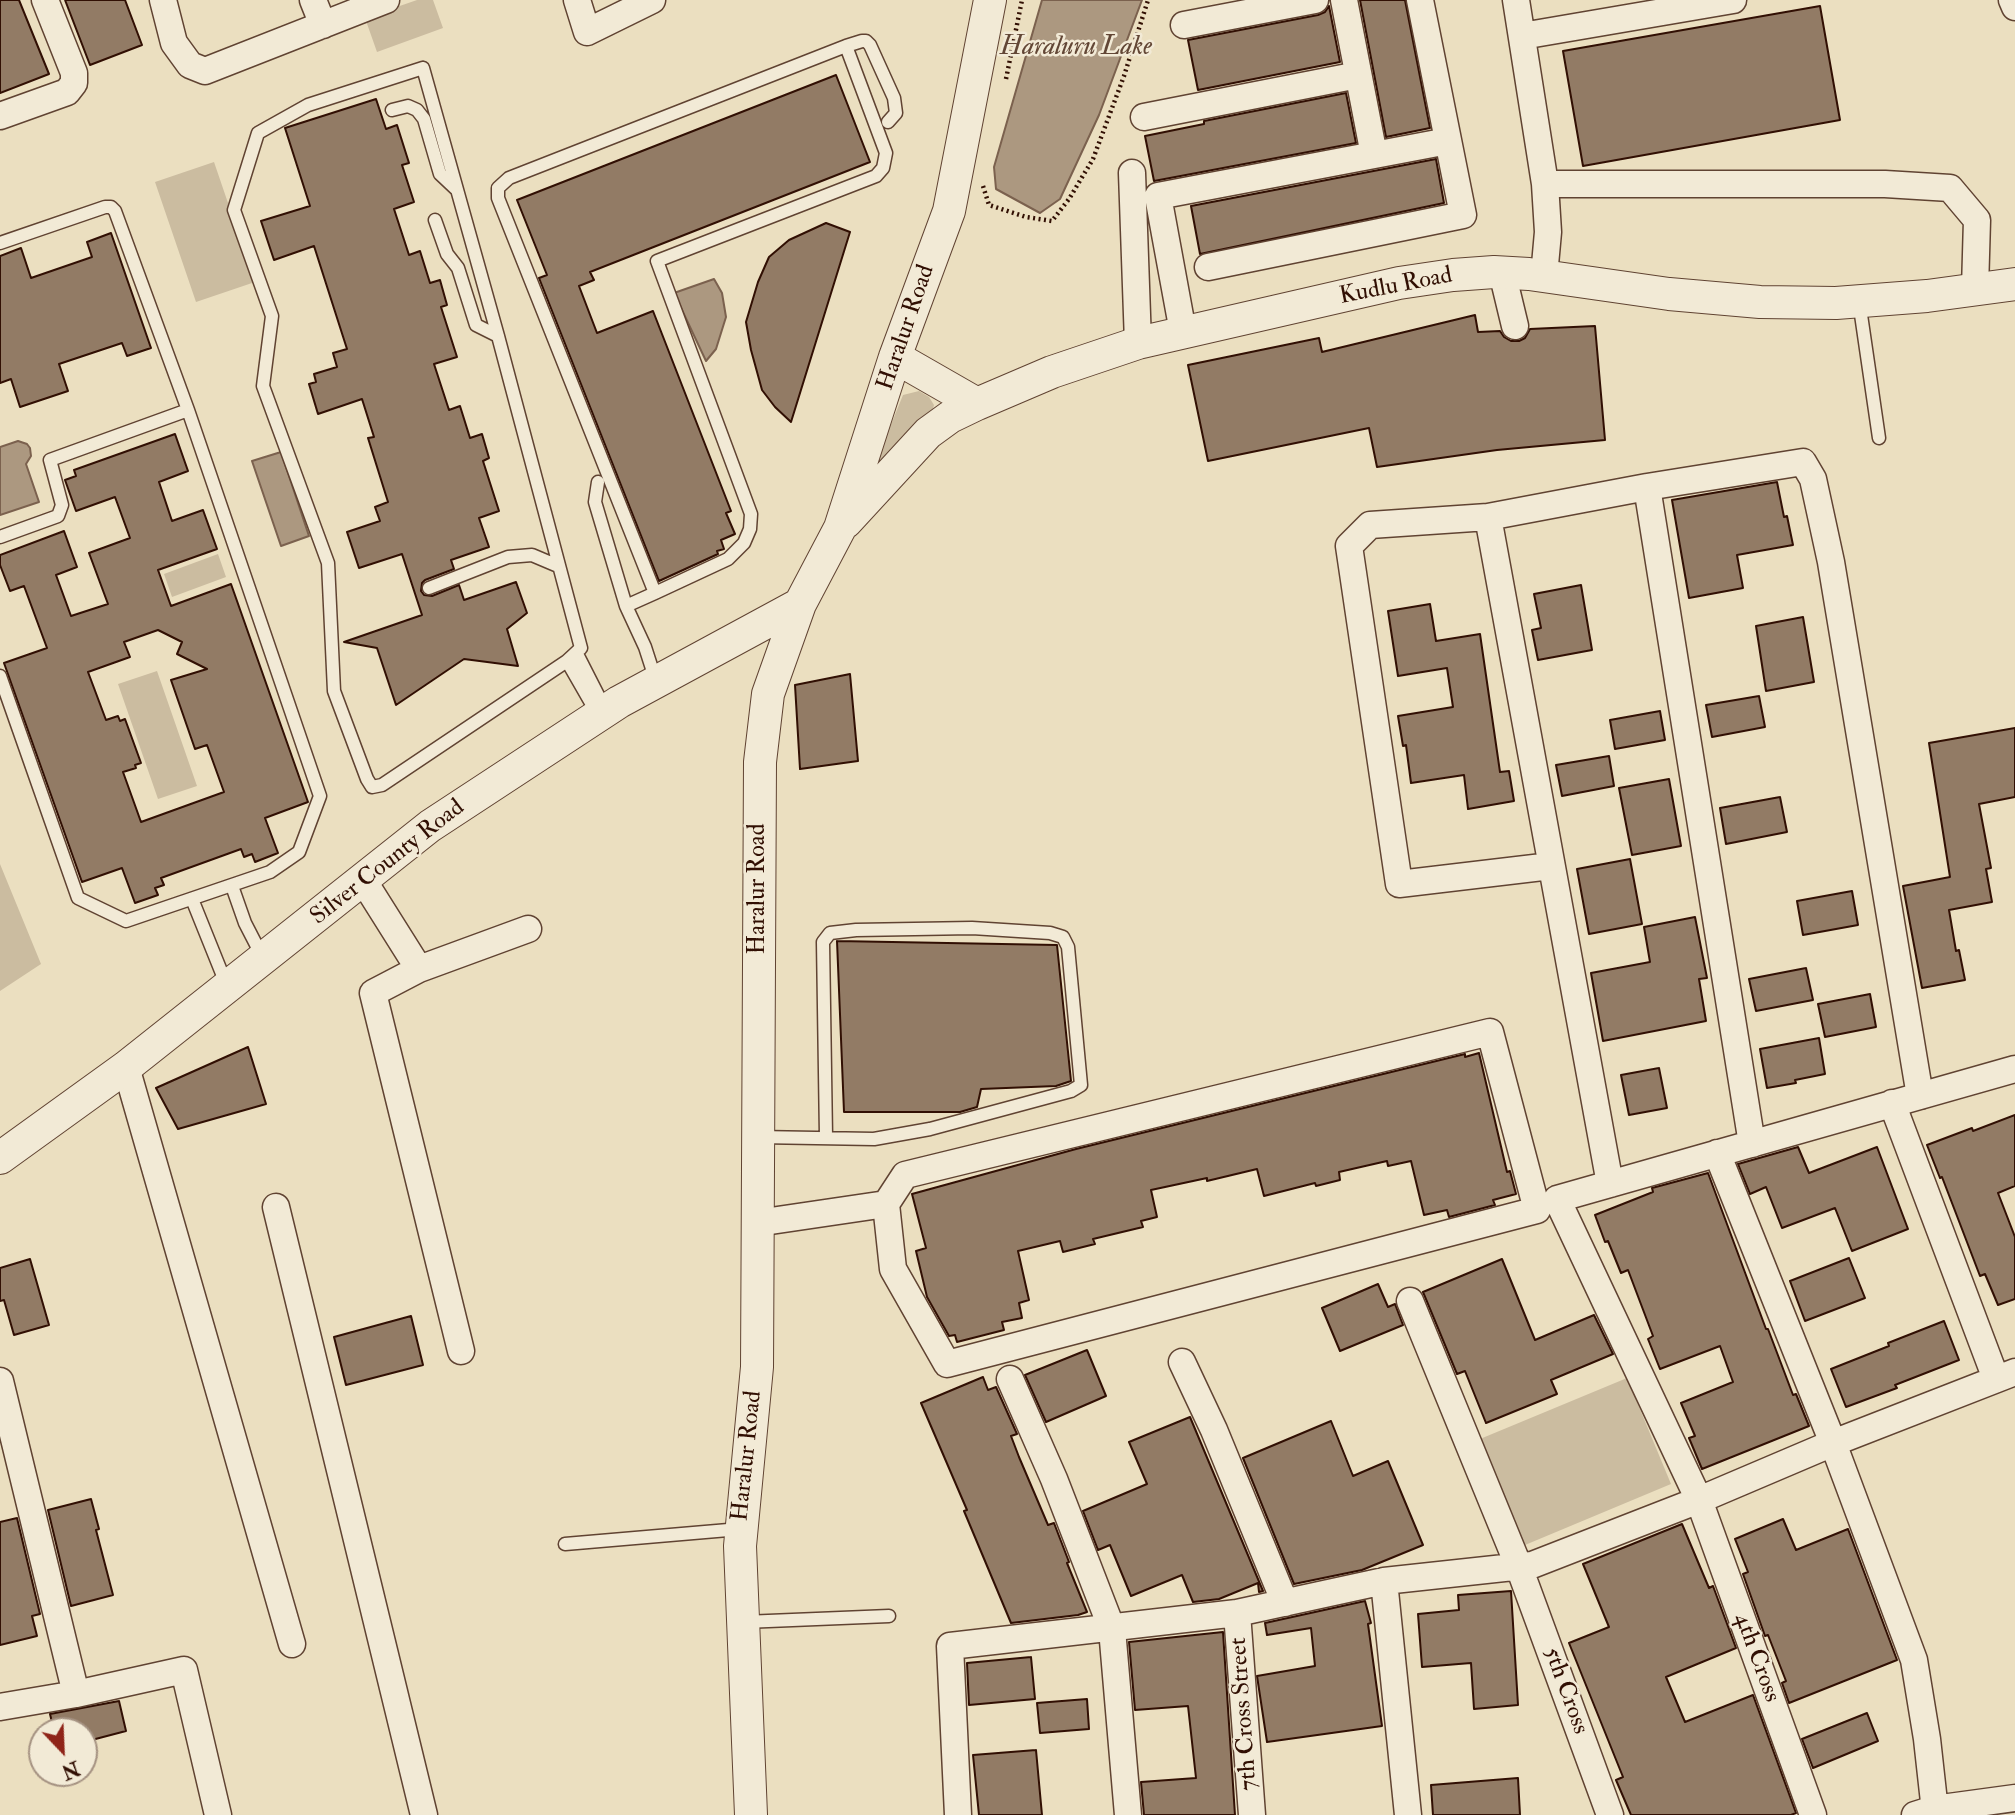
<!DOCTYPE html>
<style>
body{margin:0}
#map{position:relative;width:2015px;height:1815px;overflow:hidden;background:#ebdfc0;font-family:"IM FELL Double Pica",serif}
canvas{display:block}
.north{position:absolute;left:28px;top:1717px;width:70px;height:70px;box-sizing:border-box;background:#f2ead6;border:2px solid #a59282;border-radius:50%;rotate:157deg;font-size:19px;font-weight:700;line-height:28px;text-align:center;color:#310f03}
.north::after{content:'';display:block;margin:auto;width:24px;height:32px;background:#8f2418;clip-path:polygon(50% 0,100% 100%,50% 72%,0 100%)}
</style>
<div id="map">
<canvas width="2015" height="1815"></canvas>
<div class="north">N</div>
</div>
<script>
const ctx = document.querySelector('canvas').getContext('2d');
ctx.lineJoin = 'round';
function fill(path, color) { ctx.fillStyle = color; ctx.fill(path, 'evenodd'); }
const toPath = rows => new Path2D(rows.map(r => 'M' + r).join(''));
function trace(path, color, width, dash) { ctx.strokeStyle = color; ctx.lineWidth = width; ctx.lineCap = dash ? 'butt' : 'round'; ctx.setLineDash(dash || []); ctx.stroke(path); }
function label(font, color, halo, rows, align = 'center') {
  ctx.font = font + ' "IM FELL Double Pica",serif'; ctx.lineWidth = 5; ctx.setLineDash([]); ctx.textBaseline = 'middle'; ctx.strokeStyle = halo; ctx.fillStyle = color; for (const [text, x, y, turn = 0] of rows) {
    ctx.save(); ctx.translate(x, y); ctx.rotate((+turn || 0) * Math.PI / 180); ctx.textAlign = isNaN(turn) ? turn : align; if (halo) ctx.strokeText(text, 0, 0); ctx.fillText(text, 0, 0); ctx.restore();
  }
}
const green = toPath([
 [417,0,433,0,443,28,377,52,365,18],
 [214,162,255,282,196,302,155,182],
 [919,391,929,397,934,405,931,416,887,474,873,469,903,395],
 [218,554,226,577,172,597,164,574],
 [157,671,197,786,158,799,118,684],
 [0,864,41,964,0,991],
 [1627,1378,1671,1484,1525,1545,1480,1439]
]);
const water = toPath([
 [1042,0,1142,0,1099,115,1060,199,1040,213,996,189,994,167,1042,0],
 [714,279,722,293,726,317,716,349,706,361,674,293,714,279],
 [18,441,27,444,30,448,31,456,26,464,39,502,0,515,0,447,18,441],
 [281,452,309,536,281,546,252,461,281,452]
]);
const building = toPath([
 [0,0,19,0,49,74,0,93,0,0],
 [65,0,125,0,142,45,90,65,65,0],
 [1360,0,1405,0,1430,128,1386,137,1360,0],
 [1329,6,1340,62,1198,90,1188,40,1318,15,1325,12,1329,6],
 [1820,6,1840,120,1583,166,1563,51,1820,6],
 [836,75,870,162,590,272,594,280,579,286,597,333,653,311,731,511,726,513,735,534,721,540,724,549,717,551,718,554,659,581,539,278,547,275,517,200,836,75],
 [1346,93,1356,143,1154,181,1145,136,1204,124,1204,121,1346,93],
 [376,99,386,129,397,125,409,163,402,165,414,202,394,209,409,255,420,251,430,283,440,280,447,305,441,307,457,357,434,364,449,410,460,406,470,438,482,434,489,458,483,461,499,511,479,518,489,547,451,560,454,569,425,580,422,583,421,591,424,595,432,596,459,585,464,600,516,582,527,613,507,629,518,666,464,659,396,705,377,648,344,642,422,615,402,554,359,568,347,532,380,521,375,507,388,502,368,438,374,437,362,399,318,414,309,384,316,382,314,374,337,367,333,353,347,349,314,246,274,260,261,221,310,206,285,128,376,99],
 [1436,159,1444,203,1200,254,1191,206,1436,159],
 [826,223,850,232,791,422,775,407,762,390,751,350,746,322,758,282,769,257,789,240,826,223],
 [111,233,151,348,127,356,122,343,59,364,68,391,20,407,11,379,0,383,0,256,21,248,31,278,92,257,87,242,111,233],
 [1475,315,1478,332,1500,331,1504,337,1511,341,1519,341,1525,338,1530,329,1595,326,1605,440,1497,450,1377,467,1369,428,1208,461,1188,365,1319,338,1322,352,1475,315],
 [175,434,188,471,159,482,172,521,203,510,217,549,158,570,171,606,231,584,308,802,265,818,278,853,255,862,252,854,244,857,241,849,161,878,164,885,155,888,158,895,135,903,122,868,82,882,4,663,47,648,24,586,10,591,0,565,0,555,64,531,77,567,56,575,71,616,108,604,89,553,130,538,115,497,76,511,65,480,76,476,74,470,175,434],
 [158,630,182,642,177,654,207,669,171,680,195,749,207,745,224,792,141,822,123,772,136,768,135,765,141,763,125,719,120,721,118,716,106,720,88,672,130,657,124,642,158,630],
 [1777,482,1784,517,1787,516,1793,545,1737,555,1743,588,1689,598,1672,500,1777,482],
 [1581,585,1592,650,1538,660,1532,630,1541,628,1534,594,1581,585],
 [1430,604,1436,641,1480,634,1500,772,1509,771,1514,801,1468,809,1464,775,1411,783,1406,745,1403,746,1398,716,1453,707,1447,668,1398,676,1388,611,1430,604],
 [1803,617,1814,682,1766,691,1756,626,1803,617],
 [850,674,858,761,800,769,795,685,850,674],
 [1759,696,1765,727,1712,737,1706,705,1759,696],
 [1660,711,1665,740,1615,749,1610,720,1660,711],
 [2015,728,2015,797,1979,804,1991,868,1986,869,1992,902,1949,910,1956,951,1959,950,1965,980,1922,988,1903,886,1950,877,1929,743,2015,728],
 [1609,756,1614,786,1562,796,1556,765,1609,756],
 [1669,779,1681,846,1632,855,1619,788,1669,779],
 [1780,797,1787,832,1726,844,1720,808,1780,797],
 [1630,859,1642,924,1589,934,1577,869,1630,859],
 [1852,891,1858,925,1803,935,1797,901,1852,891],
 [1695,917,1707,978,1699,979,1706,1021,1603,1041,1591,973,1650,962,1644,927,1695,917],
 [837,941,1057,945,1071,1081,1056,1086,981,1089,977,1107,960,1112,844,1112,837,941],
 [1806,968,1813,1000,1756,1011,1749,979,1806,968],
 [1870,994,1876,1027,1825,1037,1818,1004,1870,994],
 [1819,1038,1825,1074,1795,1080,1796,1083,1767,1088,1760,1049,1819,1038],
 [248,1047,266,1104,178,1129,156,1088,248,1047],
 [1479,1053,1507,1172,1510,1171,1516,1194,1493,1200,1495,1205,1449,1217,1447,1210,1424,1215,1411,1161,1388,1166,1387,1161,1339,1172,1340,1180,1316,1186,1315,1183,1264,1196,1257,1169,1207,1181,1207,1178,1151,1190,1157,1217,1141,1221,1143,1227,1093,1239,1095,1244,1063,1252,1060,1241,1018,1251,1029,1300,1019,1303,1022,1318,1002,1322,1004,1330,957,1342,955,1335,949,1336,927,1297,916,1251,926,1248,912,1194,1076,1149,1465,1054,1465,1057,1479,1053],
 [1659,1068,1667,1108,1629,1115,1621,1075,1659,1068],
 [2015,1115,2015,1186,1998,1193,2015,1237,2015,1299,1998,1305,1985,1274,1980,1276,1942,1177,1940,1178,1927,1145,1972,1128,1973,1131,2015,1115],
 [1798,1147,1809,1173,1877,1147,1908,1229,1852,1251,1835,1208,1782,1228,1766,1187,1750,1194,1738,1164,1798,1147],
 [1708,1173,1766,1329,1768,1329,1793,1395,1796,1394,1809,1426,1702,1469,1689,1438,1695,1436,1681,1403,1733,1382,1720,1346,1660,1369,1648,1339,1653,1336,1628,1270,1621,1273,1608,1241,1605,1242,1595,1215,1653,1192,1652,1188,1708,1173],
 [1849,1258,1865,1298,1805,1321,1790,1281,1849,1258],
 [30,1259,49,1325,14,1335,4,1300,0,1301,0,1268,30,1259],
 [1502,1259,1535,1340,1594,1315,1613,1354,1551,1380,1557,1394,1486,1423,1465,1371,1457,1374,1423,1292,1502,1259],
 [1378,1284,1388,1307,1395,1304,1403,1325,1340,1351,1322,1308,1378,1284],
 [411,1316,423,1365,346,1385,334,1337,411,1316],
 [1944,1321,1959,1360,1895,1385,1897,1388,1846,1407,1831,1369,1889,1346,1888,1343,1944,1321],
 [1087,1350,1106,1396,1046,1422,1025,1375,1087,1350],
 [983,1377,988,1390,996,1387,1017,1434,1011,1436,1019,1457,1048,1525,1054,1523,1069,1562,1067,1563,1087,1612,1078,1615,1011,1623,964,1511,967,1510,921,1403,983,1377],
 [1190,1417,1263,1591,1259,1592,1258,1583,1219,1599,1193,1602,1182,1575,1131,1596,1110,1545,1098,1550,1083,1511,1147,1484,1129,1442,1190,1417],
 [1331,1421,1353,1476,1388,1461,1423,1545,1362,1570,1294,1584,1243,1458,1331,1421],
 [91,1499,99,1529,96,1530,113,1595,71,1606,48,1510,91,1499],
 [17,1518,40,1614,32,1616,37,1636,0,1645,0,1522,17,1518],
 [1783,1519,1796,1550,1848,1529,1897,1660,1789,1703,1782,1683,1786,1681,1768,1635,1765,1636,1743,1574,1748,1572,1735,1539,1783,1519],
 [1682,1524,1709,1588,1713,1586,1736,1648,1666,1677,1685,1722,1753,1695,1796,1813,1791,1815,1631,1815,1616,1780,1623,1777,1569,1643,1609,1627,1583,1564,1682,1524],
 [1511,1591,1518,1705,1474,1709,1471,1663,1422,1667,1418,1614,1459,1610,1458,1595,1511,1591],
 [1365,1601,1371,1623,1368,1624,1382,1726,1267,1742,1257,1676,1315,1666,1311,1628,1267,1635,1265,1623,1365,1601],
 [1223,1632,1235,1815,1144,1815,1141,1782,1196,1778,1188,1706,1135,1710,1129,1642,1223,1632],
 [1031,1657,1035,1699,969,1705,967,1663,1031,1657],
 [1087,1699,1089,1729,1040,1733,1037,1703,1087,1699],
 [119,1701,126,1731,84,1742,84,1731,54,1731,50,1714,119,1701],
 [1867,1713,1878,1741,1813,1768,1802,1739,1867,1713],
 [1036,1750,1042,1815,979,1815,973,1755,1036,1750],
 [1518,1778,1520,1815,1433,1815,1431,1785,1518,1778]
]);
const path = toPath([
 [1006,79,1022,0],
 [983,186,989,205,1026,217,1052,221,1069,199,1093,159,1124,76,1148,0]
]);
const service = toPath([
 [846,46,862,41,866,41,870,45,894,98,896,113,888,122],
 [423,68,498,336,581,648,567,661,382,785,372,787,367,779,334,691,328,563,263,386,272,316,234,210,258,133,308,105,423,68],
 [392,110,408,106,417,110,424,119,440,174,457,190],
 [435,220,447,254,458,268,476,325,498,336],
 [0,243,105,207,111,207,115,211,188,410,320,796,299,852,270,872,126,921,78,898,0,676],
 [1859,301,1879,438],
 [598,482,595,502,626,606],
 [0,537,58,516,62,505,50,460,188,410],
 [429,588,508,557,532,555,558,566],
 [655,593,498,198,498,188,509,178,846,46,886,153,883,168,876,176,657,261,751,514,750,529,744,543,728,559,655,593,626,606,645,647,656,681],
 [577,654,605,709],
 [567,661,598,715],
 [232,886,245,923,262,956],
 [192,899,227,986],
 [758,1137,874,1139,930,1129,1071,1091,1081,1085,1068,947,1063,937,1050,933,972,928,856,930,830,933,823,942,826,1137],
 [565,1544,740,1529],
 [744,1622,889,1616]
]);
const minor = toPath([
 [163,0,174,43,190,65,205,71,386,0],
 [313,0,323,25],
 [577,0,587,32,652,0],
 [1344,0,1374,155],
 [1516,0,1545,184,1548,232,1544,276],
 [2012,0,2015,7],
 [1184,25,1315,0],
 [1522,36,1733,0],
 [0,116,67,92,74,83,74,73,45,0],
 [1144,117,1358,75],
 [1132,173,1138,343],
 [1545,184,1885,184,1950,188,1977,220,1975,289],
 [1208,267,1463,215,1420,0],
 [1502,272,1515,326],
 [1183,332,1158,196,1448,141],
 [1647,487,1752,1144],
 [1488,517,1610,1184],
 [1551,866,1399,884,1349,546,1370,525,1488,517,1647,487,1803,462,1813,479,1831,562,1920,1096],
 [363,880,419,969,373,993,461,1351],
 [419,969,528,929],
 [126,1067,292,1644],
 [1892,1103,1996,1379],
 [1717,1153,1833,1443,1914,1660,1927,1739,1934,1802,1934,1809,1915,1815],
 [276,1207,424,1815],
 [757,1223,886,1204,893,1269,947,1364,1537,1210,1490,1032,905,1175,886,1204],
 [1410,1301,1519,1567,1610,1815],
 [1182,1362,1214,1430,1285,1603],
 [1010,1379,1054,1479,1112,1629,1128,1815],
 [0,1381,76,1694],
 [1237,1613,1252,1815],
 [0,1707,76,1694,184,1670,218,1815],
 [1934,1809,2015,1798],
 [958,1815,950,1646,1237,1613,1384,1581],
 [1408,1815,1384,1581,1532,1565,1699,1500,1833,1443,2015,1372],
 [1813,1815,1699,1500,1557,1199,2015,1069]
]);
const tertiary = toPath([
 [895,357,977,404],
 [846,522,928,433,950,417,977,404,1052,372,1138,343,1399,283,1453,275,1494,272,1529,274,1669,294,1760,302,1836,303,1927,296,2015,284],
 [0,1158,126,1067,430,826,619,702,800,604],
 [751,1815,740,1546,757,1367,760,762,768,694,800,604,840,528,895,357,949,211,990,0]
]);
const streetNames = [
 ["Kudlu Road",1396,287,-11],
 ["Haralur Road",907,328,-71],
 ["Silver County Road",388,863,-38],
 ["Haralur Road",759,889,-90],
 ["Haralur Road",748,1456,-84],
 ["4th Cross",1756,1658,70],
 ["5th Cross",1565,1691,70],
 ["7th Cross Street",1245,1714,-94]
];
const waterNames = [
 ["Haraluru Lake",1076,48]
];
fill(green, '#cbbca0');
fill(water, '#ac9880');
trace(water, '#7b614e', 2);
fill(building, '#927b65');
trace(building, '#310f03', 2);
trace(service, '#604332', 15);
trace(minor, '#604332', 29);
trace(tertiary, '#604332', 34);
trace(path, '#310f03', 4.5, [2, 3.5]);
trace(service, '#f2ead6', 12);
trace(minor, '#f2ead6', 26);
trace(tertiary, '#f2ead6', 32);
label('24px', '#310f03', '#f2ead6', streetNames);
label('italic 26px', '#624635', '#f2ead6', waterNames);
</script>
